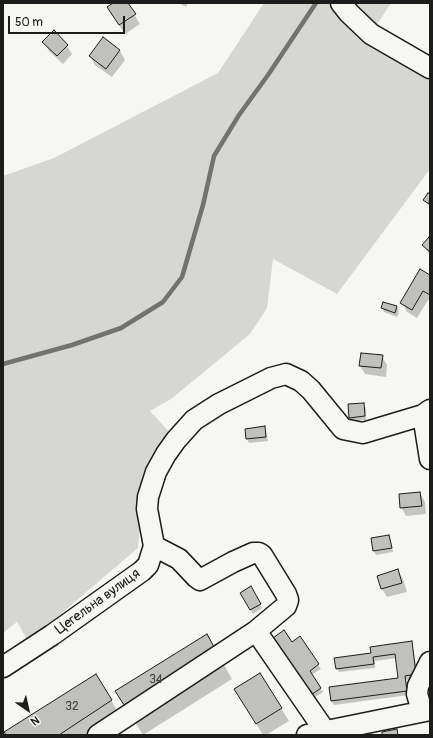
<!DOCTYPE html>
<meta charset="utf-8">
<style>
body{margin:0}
#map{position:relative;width:433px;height:738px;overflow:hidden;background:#f6f6f2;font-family:Pangolin,sans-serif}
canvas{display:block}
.frame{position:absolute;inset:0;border:4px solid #1c1c1c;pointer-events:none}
.north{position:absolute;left:8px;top:690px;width:40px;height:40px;-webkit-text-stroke:3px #f6f6f2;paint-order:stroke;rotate:146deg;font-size:11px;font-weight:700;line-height:16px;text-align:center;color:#1c1c1c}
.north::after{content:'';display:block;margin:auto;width:14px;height:18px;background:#1c1c1c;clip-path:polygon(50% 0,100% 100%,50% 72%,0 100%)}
.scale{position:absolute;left:8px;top:16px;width:117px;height:18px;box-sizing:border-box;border:2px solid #1c1c1c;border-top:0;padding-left:5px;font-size:12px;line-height:14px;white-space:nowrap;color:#1c1c1c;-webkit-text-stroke:3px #f6f6f2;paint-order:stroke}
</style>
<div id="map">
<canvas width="433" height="738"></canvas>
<div class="frame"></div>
<div class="north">N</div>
<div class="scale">50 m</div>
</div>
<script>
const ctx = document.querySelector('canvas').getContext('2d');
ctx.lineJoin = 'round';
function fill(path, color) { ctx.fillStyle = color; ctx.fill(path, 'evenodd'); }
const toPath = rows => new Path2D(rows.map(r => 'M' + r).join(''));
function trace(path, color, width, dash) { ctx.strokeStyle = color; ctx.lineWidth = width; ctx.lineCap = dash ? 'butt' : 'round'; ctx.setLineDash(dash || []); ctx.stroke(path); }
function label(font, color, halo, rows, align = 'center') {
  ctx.font = font + ' Pangolin,sans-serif'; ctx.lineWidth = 3.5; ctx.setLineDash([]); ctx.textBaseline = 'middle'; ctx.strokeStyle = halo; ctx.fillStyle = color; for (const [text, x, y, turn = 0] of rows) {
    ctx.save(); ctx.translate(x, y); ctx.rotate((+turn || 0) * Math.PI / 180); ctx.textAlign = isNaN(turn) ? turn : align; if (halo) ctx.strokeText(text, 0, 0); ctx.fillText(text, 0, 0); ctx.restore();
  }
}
const green = toPath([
 [264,3,391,3,371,34,430,68,430,169,337,294,273,259,267,308,250,334,171,399,150,411,172,435,143,490,138,548,49,624,27,639,17,622,3,633,3,176,54,158,218,73]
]);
const shadow = toPath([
 [115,3,127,3,140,24,125,34,113,16],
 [179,3,188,3,186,7],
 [103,39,120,51,125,60,112,77,95,65,90,56],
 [44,42,67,46,72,54,63,64,49,51],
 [428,194,430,195,430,207,424,200],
 [430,239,430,255,423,245],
 [430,276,430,301,428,300,417,318,407,312,402,303],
 [384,303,397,307,399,311,397,317,384,312,382,308],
 [382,356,387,365,386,377,365,374,360,366],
 [363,404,366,408,366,420,352,421,349,417],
 [264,427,266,431,268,441,249,443,247,439],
 [420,493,425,502,426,514,406,516,401,507],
 [389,536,391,541,393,552,376,555,374,551,372,539],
 [398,571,403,579,407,592,387,597,382,589],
 [251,588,262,608,253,614,241,593],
 [300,638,321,669,311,675,323,692,314,698,277,642,292,643],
 [411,643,413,647,418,678,406,680,409,695,334,705,332,701,330,688,399,679,397,658,375,661,375,668,339,672,337,668,372,653],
 [218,654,232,679,143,735,116,692],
 [111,700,126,726,112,735,7,735],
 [243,702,281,708,289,721,266,735,263,735]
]);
const stream = toPath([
 [3,364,72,345,121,328,163,302,182,277,203,205,214,156,239,115,268,75,316,3]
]);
const building = toPath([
 [113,3,128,3,136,14,119,25,107,7,113,3],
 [54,30,68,45,57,56,42,42,54,30],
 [103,37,120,50,106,69,89,56,103,37],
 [428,193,430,194,429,204,423,200,428,193],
 [429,237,430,238,430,252,422,245,429,237],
 [420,269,430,275,430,295,423,291,412,310,400,303,420,269],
 [383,302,397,306,395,313,381,308,383,302],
 [361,353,383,355,381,368,359,366,361,353],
 [364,403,365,416,349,418,348,404,364,403],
 [265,426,266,437,246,439,245,429,265,426],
 [420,492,422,506,400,508,399,494,420,492],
 [389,535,392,548,373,551,371,538,389,535],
 [398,569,402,583,381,589,377,576,398,569],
 [251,586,261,604,250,610,240,593,251,586],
 [284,630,292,642,300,636,319,664,310,671,321,688,311,695,273,638,284,630],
 [207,634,218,654,128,711,115,691,207,634],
 [412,641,416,674,405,676,407,691,331,701,329,687,398,678,395,654,373,657,374,664,336,669,334,658,371,653,370,647,412,641],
 [260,673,282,708,256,724,234,689,260,673],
 [96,674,112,700,59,735,6,735,4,732,96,674],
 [397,729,398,735,382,735,382,732,397,729]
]);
const minor = toPath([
 [341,3,349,13,371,34,430,68],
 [423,415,430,459],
 [154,546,179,559,196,577,200,580,233,562,253,553,259,553,262,555,286,594,288,600,286,606,256,631],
 [3,667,52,635,142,571,148,565,154,546,147,509,148,497,156,472,166,454,176,440,194,420,219,404,271,378,286,374,301,381,311,390,343,429,363,433,423,415,430,410],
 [422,711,417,694,418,686,430,662],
 [98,735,256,631,325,731],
 [307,735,430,710]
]);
const numberNames = [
 ["34",156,680],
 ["32",72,707]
];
const streetNames = [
 ["Цегельна вулиця",98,602,-36]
];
fill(green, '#d6d6d2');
fill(shadow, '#0003');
trace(stream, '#727271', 4.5);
fill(building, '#c0c0bd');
trace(building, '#1c1c1c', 1);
trace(minor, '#1c1c1c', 23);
trace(minor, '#f6f6f2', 20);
label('12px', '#454544', null, numberNames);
label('14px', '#1c1c1c', '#f6f6f2', streetNames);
</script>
